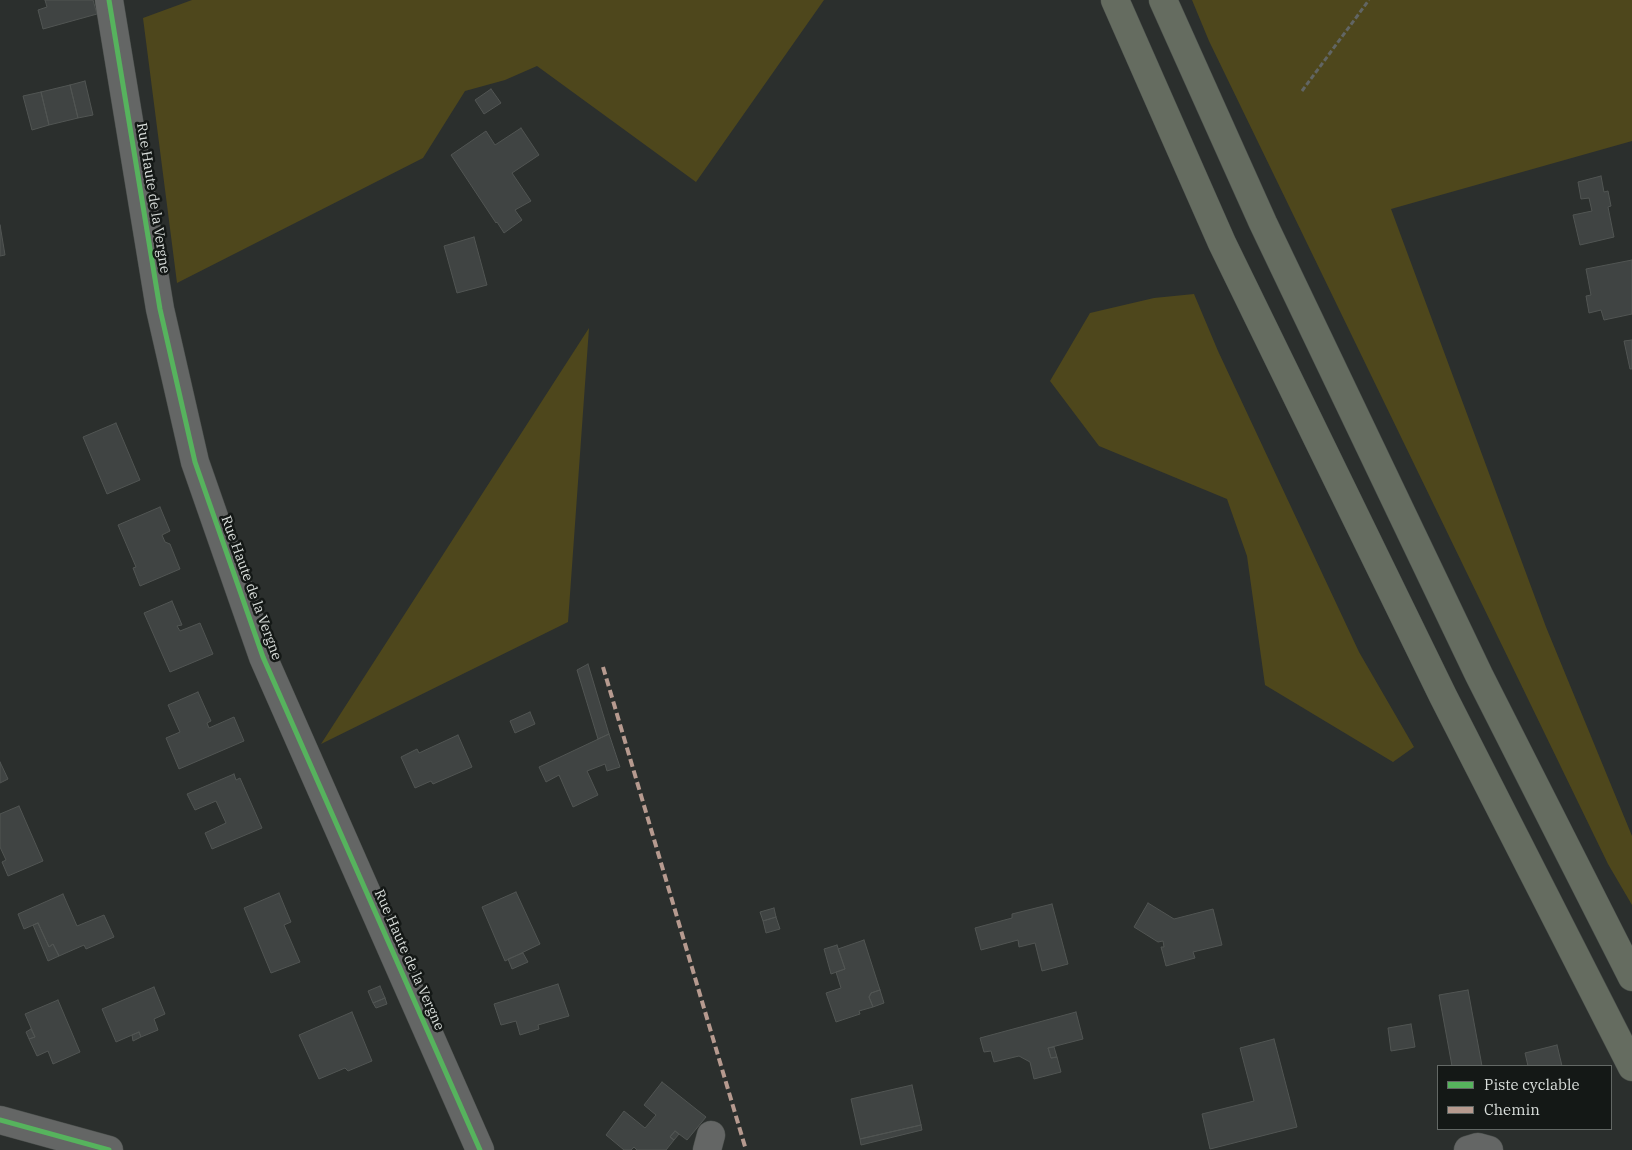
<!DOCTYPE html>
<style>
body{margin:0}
#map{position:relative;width:1632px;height:1150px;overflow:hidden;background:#2b2f2d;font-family:"IBM Plex Serif",serif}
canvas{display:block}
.legend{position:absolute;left:1437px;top:1065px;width:175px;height:65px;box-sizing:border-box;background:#141816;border:1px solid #636865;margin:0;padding:6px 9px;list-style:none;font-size:15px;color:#dadfdc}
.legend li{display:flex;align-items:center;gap:10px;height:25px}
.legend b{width:25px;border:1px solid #636865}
</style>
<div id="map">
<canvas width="1632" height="1150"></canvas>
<ul class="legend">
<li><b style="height:6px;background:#56b35d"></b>Piste cyclable</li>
<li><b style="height:6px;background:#b69a8f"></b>Chemin</li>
</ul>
</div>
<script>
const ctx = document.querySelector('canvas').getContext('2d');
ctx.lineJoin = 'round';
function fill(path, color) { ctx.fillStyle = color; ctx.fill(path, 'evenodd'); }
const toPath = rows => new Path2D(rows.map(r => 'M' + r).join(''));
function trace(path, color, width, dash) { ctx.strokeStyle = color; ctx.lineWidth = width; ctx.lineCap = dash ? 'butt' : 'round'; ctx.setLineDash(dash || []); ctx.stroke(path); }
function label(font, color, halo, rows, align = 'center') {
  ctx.font = font + ' "IBM Plex Serif",serif'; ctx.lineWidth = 5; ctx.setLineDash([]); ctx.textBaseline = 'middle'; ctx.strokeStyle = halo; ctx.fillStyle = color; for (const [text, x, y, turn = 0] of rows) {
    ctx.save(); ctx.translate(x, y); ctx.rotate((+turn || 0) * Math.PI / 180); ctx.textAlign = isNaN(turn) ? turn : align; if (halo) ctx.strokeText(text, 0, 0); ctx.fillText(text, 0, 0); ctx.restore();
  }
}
const green = toPath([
 [192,0,824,0,696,182,537,66,505,80,465,91,423,158,177,283,143,18],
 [1192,0,1632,0,1632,141,1391,209,1546,627,1632,836,1632,905,1608,864,1209,41],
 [1194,294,1218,351,1359,652,1414,747,1393,762,1265,685,1247,556,1227,499,1099,446,1050,381,1090,313,1154,298],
 [589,328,568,622,321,744]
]);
const building = toPath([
 [45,0,93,0,97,14,43,29,38,10,47,7,45,0],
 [85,81,93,115,78,118,70,85,85,81],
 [70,85,78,118,49,125,41,92,70,85],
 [491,89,501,103,484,114,475,100,491,89],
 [41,92,49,125,32,130,23,96,41,92],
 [521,128,539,155,512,173,531,201,515,210,522,220,504,233,497,222,496,223,451,155,486,131,495,145,521,128],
 [1601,176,1604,192,1608,191,1611,206,1608,207,1614,237,1580,245,1573,215,1592,211,1589,198,1581,199,1578,182,1601,176],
 [0,225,5,255,0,256,0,225],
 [474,237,487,285,457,293,444,246,474,237],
 [1632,260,1632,314,1604,320,1601,310,1589,313,1586,296,1591,295,1586,269,1632,260],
 [1632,340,1632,369,1630,369,1624,341,1632,340],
 [116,423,140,480,107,494,83,437,116,423],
 [160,507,170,531,162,535,165,542,170,544,180,569,140,586,133,568,136,567,118,525,160,507],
 [172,601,182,625,177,626,180,631,200,623,213,654,170,672,144,613,172,601],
 [588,664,609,734,598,739,577,670,588,664],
 [198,692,211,721,207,723,209,728,234,717,244,741,179,769,166,738,180,732,168,705,198,692],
 [530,712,535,724,515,733,510,721,530,712],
 [609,734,620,767,607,771,605,764,587,771,598,795,573,807,559,775,546,782,539,767,609,734],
 [458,735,472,767,433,784,431,781,415,788,401,757,417,749,419,753,458,735],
 [0,762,8,779,0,783,0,762],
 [234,774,236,780,240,778,262,828,212,849,205,833,226,823,216,801,195,810,187,794,234,774],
 [19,806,43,861,8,876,2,862,6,860,0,847,0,814,19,806],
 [516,892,540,944,505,961,482,907,516,892],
 [279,893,291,922,284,925,300,962,271,973,244,908,279,893],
 [63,894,77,926,104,915,114,937,86,949,84,945,59,956,53,944,49,947,38,923,24,929,18,914,63,894],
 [1148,903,1174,919,1213,909,1222,945,1193,952,1195,958,1166,966,1161,947,1164,947,1163,941,1158,942,1134,927,1148,903],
 [1052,904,1068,964,1042,971,1035,943,1019,947,1018,940,981,950,975,928,1012,918,1012,914,1052,904],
 [774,908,776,917,763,921,760,912,774,908],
 [776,917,780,929,766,933,763,921,776,917],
 [38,923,49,947,53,944,59,956,48,961,33,925,38,923],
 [864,940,880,990,871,993,869,997,873,1007,859,1011,860,1014,836,1022,826,993,841,988,836,972,845,969,838,949,864,940],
 [837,945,845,969,831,974,824,949,837,945],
 [523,953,528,962,512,969,508,959,523,953],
 [558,984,569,1016,538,1025,539,1029,520,1035,516,1021,501,1025,494,1004,558,984],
 [380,986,385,998,373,1003,368,991,380,986],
 [154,987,165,1014,154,1019,158,1030,141,1037,139,1032,116,1042,102,1009,154,987],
 [880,990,884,1003,873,1007,869,997,871,993,880,990],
 [1468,990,1482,1066,1452,1066,1439,995,1468,990],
 [385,998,387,1004,376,1008,373,1003,385,998],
 [58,1000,80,1052,53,1064,48,1051,37,1056,29,1039,35,1037,25,1014,58,1000],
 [352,1012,372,1061,348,1071,345,1068,319,1079,299,1035,352,1012],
 [1076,1012,1083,1039,1048,1048,1051,1058,1057,1057,1061,1072,1034,1079,1030,1062,1019,1056,994,1062,991,1051,984,1052,980,1038,1076,1012],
 [1411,1024,1415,1047,1391,1051,1388,1028,1411,1024],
 [31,1029,35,1037,29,1039,26,1032,31,1029],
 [139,1032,141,1037,133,1041,132,1035,139,1032],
 [1274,1039,1297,1127,1210,1149,1202,1114,1254,1101,1240,1048,1274,1039],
 [1557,1045,1562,1066,1528,1066,1525,1053,1557,1045],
 [1054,1047,1057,1057,1051,1058,1048,1048,1054,1047],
 [662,1082,706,1117,687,1140,675,1131,670,1137,674,1140,666,1150,637,1150,634,1147,631,1150,624,1150,606,1135,624,1111,645,1128,656,1115,644,1105,662,1082],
 [912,1085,921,1125,860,1139,851,1099,912,1085],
 [921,1125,922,1130,861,1145,860,1139,921,1125],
 [675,1131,679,1134,674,1140,670,1137,675,1131]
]);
const path = toPath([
 [1302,91,1369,0]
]);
const minor = toPath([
 [109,0,160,309,195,462,263,657,480,1150],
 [0,1120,109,1150],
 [707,1150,711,1135],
 [1468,1150,1478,1147,1489,1150]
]);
const highway = toPath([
 [1115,0,1222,243,1443,696,1632,1067],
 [1163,0,1263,223,1479,675,1632,977]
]);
const quiet = toPath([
 [603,667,746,1150]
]);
const cycleway = toPath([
 [109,0,160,309,195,462,263,657,480,1150],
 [0,1120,109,1150]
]);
const streetNames = [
 ["Rue Haute de la Vergne",153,198,81],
 ["Rue Haute de la Vergne",251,588,70],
 ["Rue Haute de la Vergne",409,960,66]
];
fill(green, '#4e471c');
fill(building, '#404443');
trace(building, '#515553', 1);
trace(minor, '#474c49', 29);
trace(highway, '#474c49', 29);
trace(path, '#616563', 3, [5, 2.5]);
trace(minor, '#646665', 28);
trace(highway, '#656c60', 28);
trace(quiet, '#b69a8f', 4, [8, 4]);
trace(cycleway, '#56b35d', 5);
label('14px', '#dadfdc', '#141816', streetNames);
</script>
